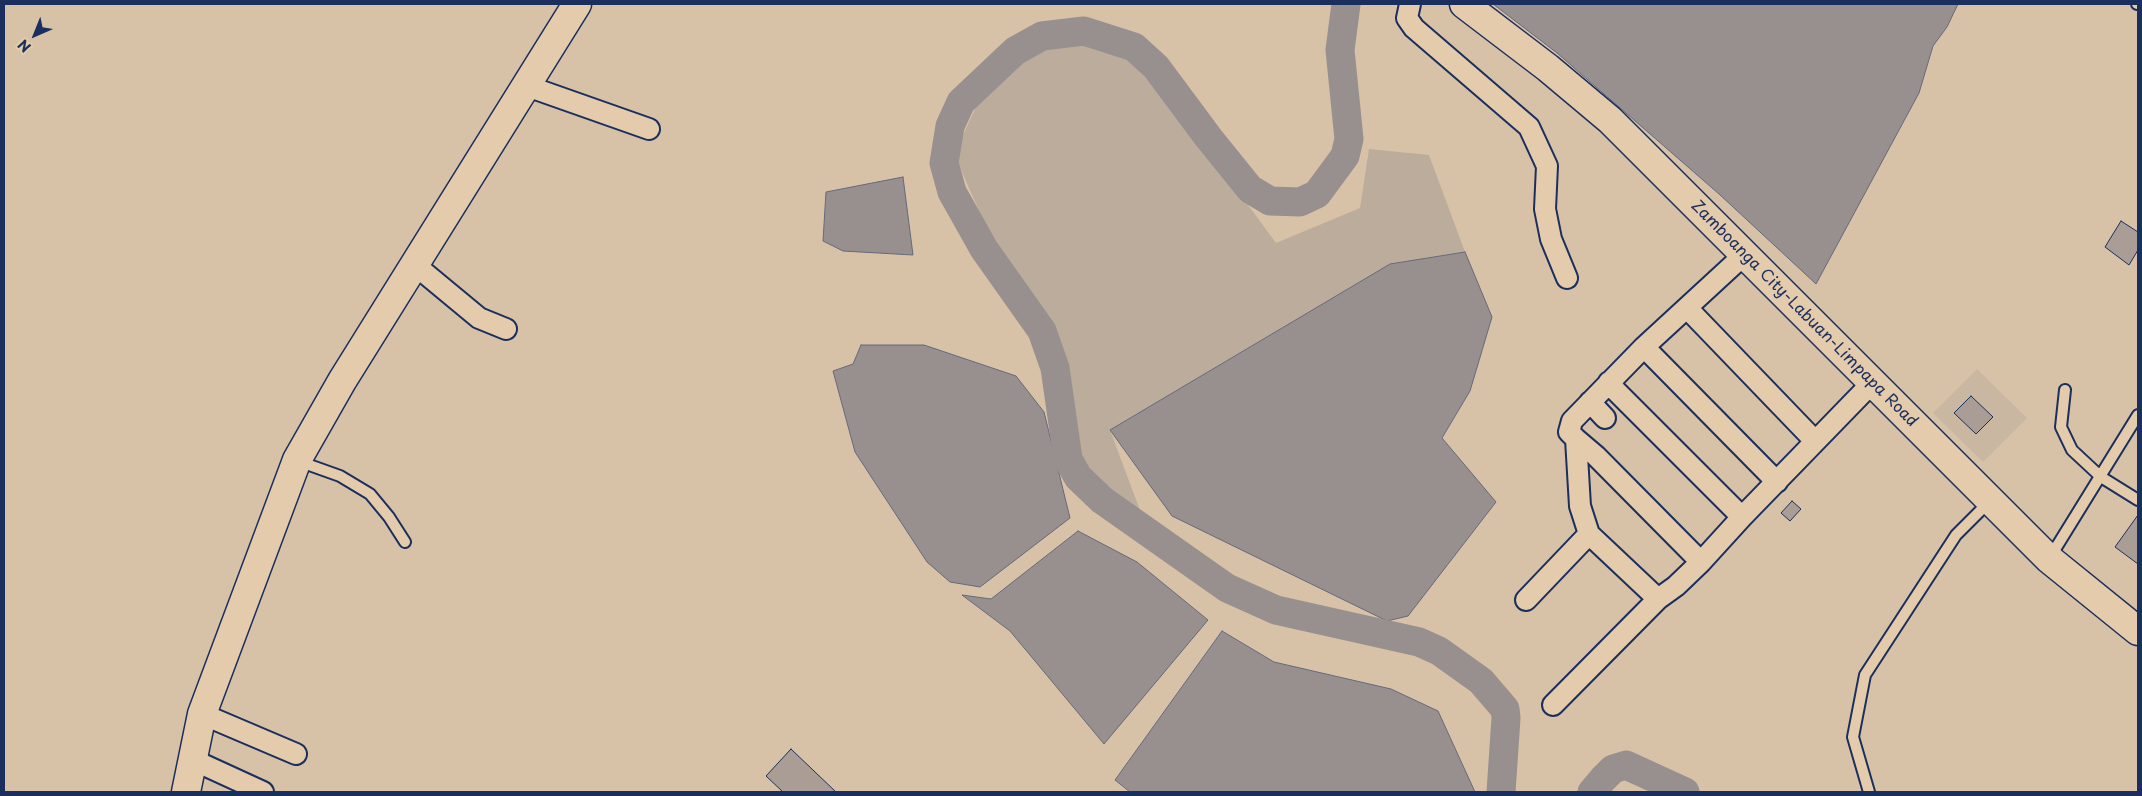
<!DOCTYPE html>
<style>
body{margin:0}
#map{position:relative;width:2142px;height:796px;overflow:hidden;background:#d8c2a7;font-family:"Playpen Sans",sans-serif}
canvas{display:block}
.frame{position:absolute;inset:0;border:5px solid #1b2f5e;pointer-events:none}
.north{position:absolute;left:10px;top:10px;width:50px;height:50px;-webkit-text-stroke:4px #e4cbac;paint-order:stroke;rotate:224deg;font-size:14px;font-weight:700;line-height:20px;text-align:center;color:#1b2f5e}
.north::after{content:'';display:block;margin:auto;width:18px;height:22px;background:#1b2f5e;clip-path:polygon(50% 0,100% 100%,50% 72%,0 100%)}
</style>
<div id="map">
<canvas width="2142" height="796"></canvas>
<div class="frame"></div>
<div class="north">N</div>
</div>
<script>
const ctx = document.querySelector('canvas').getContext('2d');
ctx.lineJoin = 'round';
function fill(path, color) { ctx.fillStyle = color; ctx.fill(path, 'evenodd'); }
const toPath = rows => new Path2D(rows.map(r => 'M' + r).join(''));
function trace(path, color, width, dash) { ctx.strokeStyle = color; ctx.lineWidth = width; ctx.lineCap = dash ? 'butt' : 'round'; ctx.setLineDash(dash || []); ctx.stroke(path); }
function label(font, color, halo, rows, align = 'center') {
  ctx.font = font + ' "Playpen Sans",sans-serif'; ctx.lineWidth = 4; ctx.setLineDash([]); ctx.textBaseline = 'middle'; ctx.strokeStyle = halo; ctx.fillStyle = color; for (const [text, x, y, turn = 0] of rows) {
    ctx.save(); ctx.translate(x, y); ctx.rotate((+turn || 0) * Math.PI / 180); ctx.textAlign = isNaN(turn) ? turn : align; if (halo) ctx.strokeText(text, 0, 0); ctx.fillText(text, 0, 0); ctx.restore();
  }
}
const built = toPath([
 [1977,369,2027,418,1983,462,1933,413]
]);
const green = toPath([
 [1050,42,1116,49,1166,93,1276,243,1360,208,1369,149,1429,155,1465,252,1390,264,1110,430,1144,521,1099,491,1081,457,1053,332,984,222,954,154,983,92]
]);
const water = toPath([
 [1493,4,1958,4,1947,27,1933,46,1919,93,1816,284,1719,194,1557,53,1493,4],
 [903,177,913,255,843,251,823,241,826,192,903,177],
 [1465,252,1492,317,1470,391,1442,438,1496,502,1408,616,1387,621,1172,516,1110,430,1390,264,1465,252],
 [861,345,924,345,1016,376,1044,412,1070,518,980,587,950,582,927,562,855,452,833,371,853,364,861,345],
 [1078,531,1137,562,1208,620,1104,744,1010,631,962,595,991,599,1078,531],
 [1222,631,1274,662,1391,689,1438,711,1475,792,1130,792,1115,780,1222,631]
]);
const river = toPath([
 [1346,4,1340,50,1349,139,1345,156,1317,194,1300,202,1270,201,1250,189,1208,137,1156,67,1134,47,1084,31,1042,36,1015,51,961,102,950,126,944,163,952,192,984,249,1042,331,1055,368,1068,459,1078,477,1102,500,1227,588,1276,610,1419,642,1439,651,1481,681,1505,709,1506,718,1501,792],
 [1592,792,1603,779,1613,769,1626,765,1685,792]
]);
const building = toPath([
 [2121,221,2138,232,2138,250,2129,265,2105,247,2121,221],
 [1971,396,1993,417,1976,434,1954,413,1971,396],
 [1792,501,1801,509,1790,521,1781,513,1792,501],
 [2138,515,2138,564,2115,547,2138,515],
 [791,749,836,792,783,792,766,776,791,749]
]);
const lane = toPath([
 [2137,4,2138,4],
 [2065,390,2061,427,2072,450,2101,477,2138,500],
 [298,461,340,476,370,494,389,517,405,542],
 [2049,559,2138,415],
 [1869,792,1853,737,1865,675,1956,535,1991,500]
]);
const street = toPath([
 [1410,4,1407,18,1414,28,1529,127,1547,166,1545,209,1551,239,1567,278],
 [527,86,649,129],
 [415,265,479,318,506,329],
 [1687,308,1815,441],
 [1644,347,1777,482],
 [1609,382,1616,391,1742,517],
 [1590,402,1605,418],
 [1576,439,1596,456,1701,562],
 [1589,534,1658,599],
 [1526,600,1589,534,1580,506,1576,439,1569,432,1572,421,1644,347,1745,254],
 [1553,705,1658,599,1676,586,1701,562,1742,517,1873,382],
 [202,714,296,754],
 [191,759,263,792]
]);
const secondary = toPath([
 [186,792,202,714,297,460,342,381,577,4]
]);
const primary = toPath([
 [1464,4,1548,68,1610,120,2049,559,2138,631]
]);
const streetNames = [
 ["Zamboanga City-Labuan-Limpapa Road",1804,314,45]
];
fill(built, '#cab7a2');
fill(green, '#bcac9c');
fill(water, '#988f8f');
trace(water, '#66697b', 1);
trace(river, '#988f8f', 29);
fill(building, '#a99d95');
trace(building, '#1b2f5e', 1);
trace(lane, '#1b2f5e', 14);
trace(street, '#1b2f5e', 24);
trace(secondary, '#1b2f5e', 31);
trace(primary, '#1b2f5e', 31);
trace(lane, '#e4cbac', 10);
trace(street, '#e4cbac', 20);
trace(secondary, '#e4cbac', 28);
trace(primary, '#e4cbac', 28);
label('16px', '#1b2f5e', '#e4cbac', streetNames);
</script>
